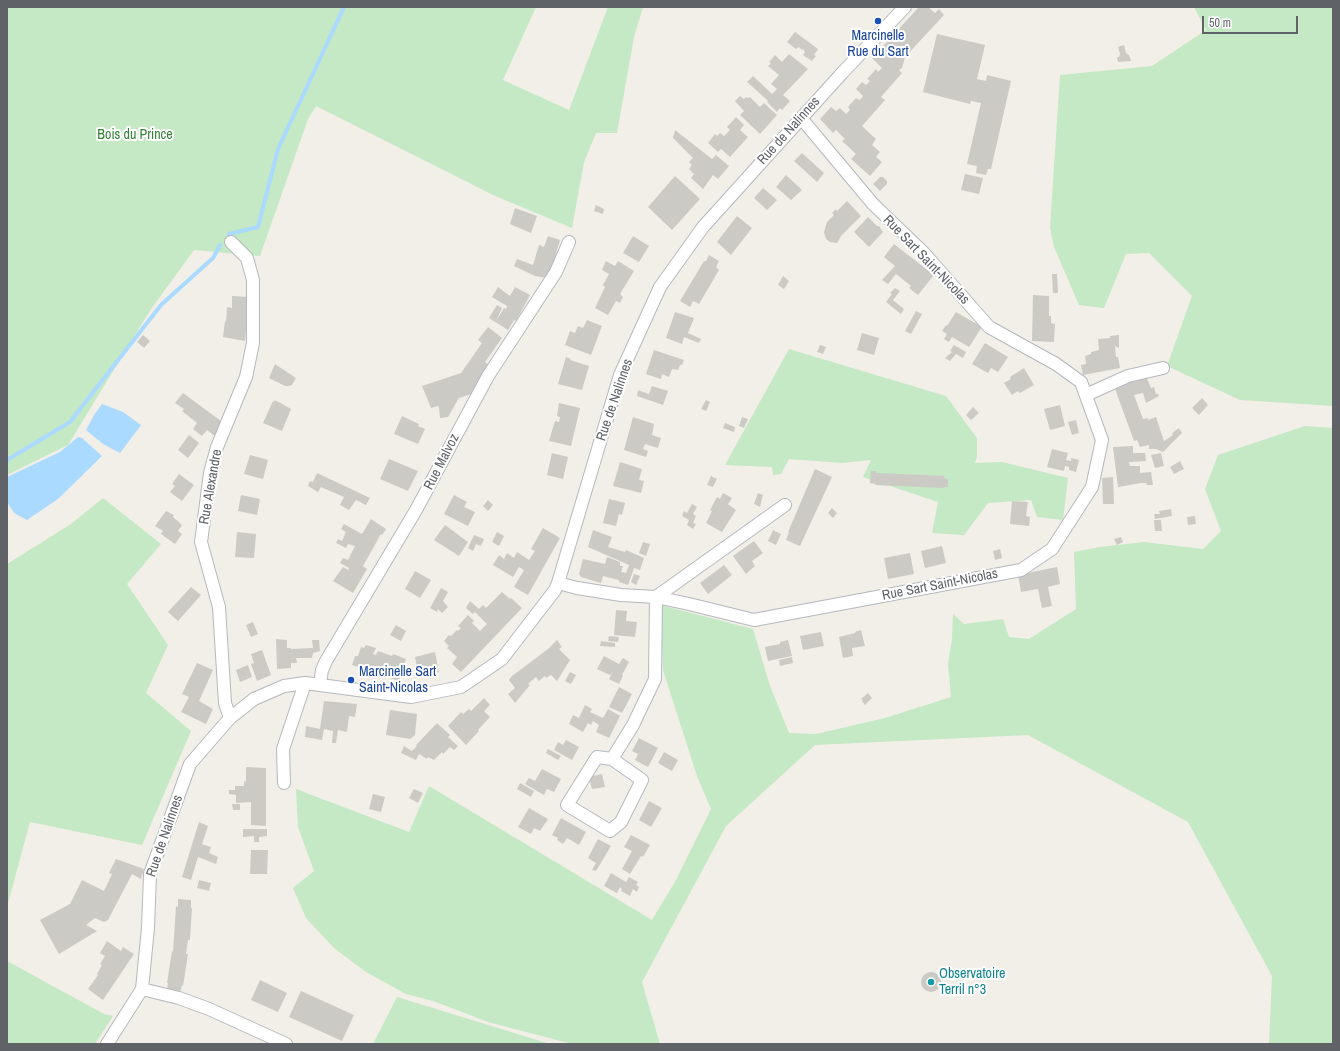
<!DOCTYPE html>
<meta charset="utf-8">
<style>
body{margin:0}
#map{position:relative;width:1340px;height:1051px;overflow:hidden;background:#f1efe8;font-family:"Archivo Narrow",sans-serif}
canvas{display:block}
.frame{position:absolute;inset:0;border:8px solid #5f6368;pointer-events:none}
.scale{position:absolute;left:1202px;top:16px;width:96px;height:18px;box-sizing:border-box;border:2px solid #5f6368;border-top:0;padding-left:5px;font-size:12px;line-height:14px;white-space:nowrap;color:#5f6368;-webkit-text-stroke:3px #fff;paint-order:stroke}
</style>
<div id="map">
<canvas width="1340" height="1051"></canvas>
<div class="frame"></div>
<div class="scale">50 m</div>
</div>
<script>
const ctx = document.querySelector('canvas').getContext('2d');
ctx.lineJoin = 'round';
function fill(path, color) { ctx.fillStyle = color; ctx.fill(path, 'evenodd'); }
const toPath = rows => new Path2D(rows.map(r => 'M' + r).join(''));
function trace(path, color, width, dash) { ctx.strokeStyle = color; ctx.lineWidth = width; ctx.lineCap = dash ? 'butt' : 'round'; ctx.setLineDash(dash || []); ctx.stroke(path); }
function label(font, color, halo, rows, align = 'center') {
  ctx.font = font + ' "Archivo Narrow",sans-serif'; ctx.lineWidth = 4; ctx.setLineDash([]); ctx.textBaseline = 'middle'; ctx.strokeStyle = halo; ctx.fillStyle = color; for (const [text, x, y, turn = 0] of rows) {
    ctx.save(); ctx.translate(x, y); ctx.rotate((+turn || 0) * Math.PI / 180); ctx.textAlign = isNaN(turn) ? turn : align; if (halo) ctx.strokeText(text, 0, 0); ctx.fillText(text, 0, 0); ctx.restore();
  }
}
const green = toPath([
 [7,7,536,7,503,80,569,110,608,7,643,7,634,37,617,133,596,133,584,162,572,228,493,195,316,106,308,119,260,256,194,250,151,309,68,445,7,475],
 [1194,7,1333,7,1333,406,1240,400,1167,366,1192,296,1149,253,1126,254,1104,308,1079,305,1054,247,1050,228,1060,75,1152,66,1206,30],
 [789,349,946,396,977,438,977,457,975,463,1002,462,1068,478,1063,520,1037,517,1031,500,988,503,964,535,932,533,938,502,863,477,871,460,842,463,789,459,781,474,773,475,772,467,725,465],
 [1305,426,1333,428,1333,1044,1269,1044,1272,976,1188,822,1028,735,815,745,726,826,642,982,660,1044,572,1044,488,1022,433,1001,406,994,366,972,334,948,306,918,293,888,314,871,298,827,296,789,409,832,429,786,652,920,676,880,711,809,697,776,663,670,660,605,753,629,770,686,789,733,816,734,885,718,951,697,948,664,952,639,953,614,964,624,1003,619,1009,637,1029,639,1076,609,1074,552,1100,547,1144,542,1203,549,1221,531,1205,489,1218,455],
 [103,498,161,544,127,584,168,645,146,693,191,731,142,845,30,822,7,907,7,564,71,524],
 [7,961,104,1014,113,1016,95,1044,7,1044],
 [397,997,550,1044,373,1044]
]);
const water = toPath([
 [102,404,123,412,141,425,120,453,103,444,86,430,94,415],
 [78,437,82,438,102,456,58,499,27,520,14,513,7,502,7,477,60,452]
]);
const stream = toPath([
 [229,234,258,227,278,149,344,7],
 [7,460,70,422,161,305,213,258,220,245]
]);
const building = toPath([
 [919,7,928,7,935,13,939,9,944,15,905,57,902,68,899,70,902,73,881,97,885,100,862,126,876,139,872,145,880,152,876,157,882,162,870,176,851,159,856,154,842,141,845,139,836,130,833,133,820,119,831,107,836,111,840,108,846,114,850,110,848,107,856,98,860,100,863,96,856,89,862,82,866,85,870,81,867,79,876,69,878,72,882,68,872,58],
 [795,32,818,49,814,55,816,56,812,61,803,55,805,52,803,49,802,50,799,47,796,49,787,42],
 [937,34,985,45,977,79,986,81,987,75,1011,81,991,169,988,169,986,175,976,173,977,166,967,164,981,103,971,101,970,104,923,92],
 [1124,45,1126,53,1129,55,1131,61,1118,62,1117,57,1119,57,1120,54,1118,47],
 [789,54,808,69,783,95,790,101,782,110,780,108,777,112,767,102,768,101,766,99,747,82,753,76,772,94,777,89,771,84,779,75,768,66,771,63,769,62,775,55,782,62],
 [740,96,744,99,746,97,748,98,750,97,760,107,764,103,777,115,760,134,740,115,744,111,735,101],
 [736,117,744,125,740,130,748,137,730,157,721,149,718,152,708,143,715,134,717,136,720,133,724,136,730,130,727,127],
 [675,130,712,159,716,155,729,166,718,179,713,175,703,189,691,178,694,174,689,169,692,165,689,162,693,158,673,138],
 [802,153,824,173,817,182,794,161],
 [965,174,983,178,979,194,961,190],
 [786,175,802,190,791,200,776,187],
 [675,176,700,199,672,230,648,207],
 [880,177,883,177,887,181,887,184,880,191,873,184],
 [763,188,777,200,767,210,754,198],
 [847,201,861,216,841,236,839,240,837,243,830,242,826,239,824,232,827,222,834,215,832,213,836,209,837,211],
 [596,205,604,209,603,214,594,211],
 [515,208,537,216,531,233,510,224],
 [737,216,752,228,731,255,717,242],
 [868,217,877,226,879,226,883,232,869,247,854,232],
 [548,236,560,240,551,271,546,278,535,276,514,266,517,259,533,265,539,245,544,247],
 [633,236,649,246,639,262,623,253],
 [894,244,934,275,918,295,909,288,911,286,896,274,888,284,882,280,895,266,884,257],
 [709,255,719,261,716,267,719,270,699,304,693,301,690,307,680,301,704,261,706,261],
 [606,261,615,266,618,261,634,271,620,294,623,297,620,303,616,301,608,315,595,308,605,287,603,285,609,274,602,270],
 [1052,274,1057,274,1058,293,1053,293],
 [783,276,789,281,784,289,778,285],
 [498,287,510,296,515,287,530,295,516,321,514,320,508,330,489,318,497,305,502,308,496,321,504,308,506,309,507,306,492,297],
 [895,288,900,291,893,300,904,309,901,314,886,302,892,294,890,293],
 [1033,295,1049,296,1049,316,1051,316,1051,323,1055,324,1054,342,1032,341],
 [232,296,249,297,245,341,223,337,225,321,226,322,227,307,232,308],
 [916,311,922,314,911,334,905,331],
 [675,312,694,318,688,333,701,339,699,343,684,337,682,344,666,338],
 [956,312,982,327,969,347,952,337,949,342,944,339,947,334,942,331,946,325,947,326],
 [587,320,602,326,591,355,565,345,570,331,575,333,578,326,583,328],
 [488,327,502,338,485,362,489,365,471,394,459,398,448,417,440,418,439,408,438,406,431,408,422,386,461,373,482,343,478,340],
 [862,333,879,338,874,355,857,350],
 [143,335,150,341,144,348,137,342],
 [1119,335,1119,348,1115,346,1116,357,1118,357,1120,368,1083,375,1081,365,1086,364,1085,356,1091,354,1091,352,1099,350,1098,339,1110,338,1110,336],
 [985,343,1008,357,998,372,991,368,988,373,972,364],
 [820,345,826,347,823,354,817,352],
 [954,345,966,352,963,358,956,354,950,361,945,358,952,352,950,351],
 [654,350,684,360,682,365,680,365,678,370,672,369,669,377,662,374,661,379,646,374],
 [566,357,571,359,570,360,589,366,582,390,558,384],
 [275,364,296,378,292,385,288,386,285,386,269,378],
 [1024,368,1034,385,1020,393,1018,391,1012,395,1004,383,1011,379,1010,377],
 [1146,376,1151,388,1154,387,1156,394,1158,394,1159,396,1146,403,1143,393,1134,395,1143,419,1148,418,1148,420,1156,417,1164,441,1173,435,1172,433,1179,428,1182,433,1163,452,1156,449,1149,449,1149,445,1140,447,1137,440,1134,441,1114,386],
 [652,386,668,391,663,405,637,396,638,390,649,394],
 [183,393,225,424,215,436,207,430,202,436,193,429,197,423,182,411,184,409,175,403],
 [1202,398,1208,405,1199,415,1192,408],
 [275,400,291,409,282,431,263,423,273,401,274,402],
 [706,400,710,402,706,411,701,409],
 [559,403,580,408,571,446,549,441,555,421,559,422,560,417,557,416],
 [1060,405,1065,426,1050,430,1044,409],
 [973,407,979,413,971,420,966,415],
 [402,416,419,424,418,426,425,429,418,444,394,434],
 [633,417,654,424,652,435,661,438,658,448,645,444,643,449,648,451,646,457,624,450],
 [742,417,748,419,744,428,739,426],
 [1076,420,1079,433,1072,435,1068,422],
 [725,423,735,427,734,432,723,428],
 [189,435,199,443,188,458,178,450],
 [1133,446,1133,453,1145,453,1146,461,1129,462,1130,466,1140,466,1140,473,1151,472,1153,485,1147,485,1146,483,1141,483,1118,487,1113,447],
 [1052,449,1068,453,1066,460,1071,461,1071,458,1079,460,1076,472,1069,470,1069,467,1065,466,1064,471,1047,467],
 [552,453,568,457,563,479,547,475],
 [1161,453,1164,466,1155,468,1151,455],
 [250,455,268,460,263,479,244,474],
 [389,459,418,471,408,491,380,479],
 [1180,461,1184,469,1174,474,1170,467],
 [620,462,642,469,639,480,644,481,641,493,613,486],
 [815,469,832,477,800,546,786,540,789,532,788,532],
 [871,471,876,471,876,473,944,476,944,478,948,479,948,487,944,487,944,488,875,485,876,484,870,483],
 [317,473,370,498,366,505,356,500,349,510,340,505,344,497,321,487,318,492,308,486,310,481,313,482],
 [179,474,194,485,182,501,170,492,175,486,172,484],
 [711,476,717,479,713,487,707,485],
 [1113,477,1114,504,1103,504,1102,478],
 [723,493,732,498,728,504,736,510,722,532,706,523,712,511,710,510,717,497,720,499],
 [758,493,763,495,760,507,754,504],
 [241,495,260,499,257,515,238,511],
 [454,495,467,502,464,507,475,512,468,526,444,514],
 [609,499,625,503,622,515,619,514,616,526,603,523],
 [488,500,493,505,488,511,483,506],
 [1012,501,1028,502,1026,516,1030,517,1029,526,1010,524],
 [692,504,697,507,693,514,696,516,693,523,696,524,693,529,687,525,689,520,682,516,684,511,687,513],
 [832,508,837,513,833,518,828,513],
 [1171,509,1172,516,1155,519,1154,514,1160,514,1159,511],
 [166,511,174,515,173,517,182,525,178,531,182,534,175,544,161,534,163,531,155,526],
 [1195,516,1196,524,1188,525,1187,517],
 [371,519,386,529,382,535,381,534,363,566,367,569,353,593,333,581,343,567,348,570,349,568,340,563,343,558,348,560,355,546,348,544,346,548,336,543,338,539,342,541,346,532,341,529,344,524,362,534],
 [1154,520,1161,520,1162,531,1155,531],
 [445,525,468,542,459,556,434,540],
 [543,528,560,538,528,595,514,587,524,570,519,567,513,577,493,565,499,555,504,559,507,553,514,558,517,552,529,560,535,551,531,549],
 [593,530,612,537,608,547,625,552,626,550,644,558,640,570,634,568,628,585,619,582,619,580,603,576,601,583,581,577,579,574,583,559,605,564,607,557,620,562,620,566,623,566,621,572,626,573,629,565,588,547],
 [773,530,781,534,776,545,768,541],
 [237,532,256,534,254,558,235,557],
 [497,532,504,536,499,546,492,542],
 [474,535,484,539,481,546,476,544,473,551,468,548],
 [1121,537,1123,542,1117,545,1114,539],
 [754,541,763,553,752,561,755,566,746,574,733,556],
 [643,542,650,544,646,556,639,553],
 [942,546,946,563,925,568,921,551],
 [1000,549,1002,558,995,560,993,551],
 [910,553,914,574,888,579,884,558],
 [724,565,732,575,708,594,700,583],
 [1057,567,1060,584,1048,587,1052,606,1042,608,1038,589,1021,592,1018,575],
 [415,571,431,580,420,598,405,589],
 [634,574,640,576,636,585,631,582],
 [191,587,201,595,178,621,168,612],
 [441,588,448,592,443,601,448,607,442,613,438,609,437,612,430,608],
 [502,592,510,599,511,598,522,608,461,672,452,664,457,657,447,648,449,646,444,641,449,635,451,636,457,630,458,631,461,628,458,626,468,615,474,621,472,623,480,631,487,624,475,612,473,614,466,608,470,601,479,609,483,605,486,608],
 [616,610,627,611,626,621,637,622,635,637,614,635],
 [253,622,258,634,251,637,246,625],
 [396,625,406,631,401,641,390,635],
 [861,630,865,646,852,648,853,656,843,658,839,637,855,633,855,632],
 [821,632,824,646,803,650,800,636],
 [609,636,619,637,618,642,608,641],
 [276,639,287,640,287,648,291,648,291,649,313,648,312,640,319,640,320,651,313,653,312,658,296,658,297,663,291,663,291,668,277,669],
 [557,640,562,647,559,649,570,660,557,681,551,675,546,678,545,676,539,681,536,677,528,684,530,685,515,703,508,694,515,688,509,680,512,676,548,649],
 [788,640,792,656,768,661,765,647,780,644,780,642],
 [601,641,615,643,615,647,600,646],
 [366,645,376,648,373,654,376,655,378,651,392,656,393,654,406,659,399,681,378,674,379,672,368,668,367,670,352,665,355,656,358,656,361,647,364,648],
 [262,650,271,675,257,681,251,664,254,663,251,654],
 [435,652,439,672,419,676,415,657],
 [604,656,619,664,623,658,629,662,622,675,623,676,619,684,609,679,613,670,619,673,613,670,615,667,610,675,597,669],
 [792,657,793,663,780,666,779,660],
 [197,663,213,670,199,701,213,709,206,724,181,712,189,697,182,694],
 [248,665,252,677,240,682,236,670],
 [570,672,576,675,571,684,565,681],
 [619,687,632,694,622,713,609,707],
 [868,693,872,698,865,705,862,701,863,700,861,699],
 [484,698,490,705,484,711,490,717,478,730,479,731,466,745,448,726,461,712,463,714,469,709,471,711],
 [324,701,357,704,355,717,349,716,347,732,338,730,336,743,332,743,333,731,324,729,322,740,305,737,306,726,320,729],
 [585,705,592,709,590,712,603,718,608,709,620,716,609,738,596,732,599,725,593,721,591,725,588,723,583,732,569,724,573,715,579,718],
 [390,710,417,714,415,735,410,739,386,735],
 [437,723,450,735,448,737,458,746,454,750,450,747,443,754,442,752,434,760,428,757,427,759,419,754,416,760,401,753,404,746,412,751,417,746,416,745],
 [639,738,658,748,648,767,635,760,638,754,632,751],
 [566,740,579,747,572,760,554,750,558,742,563,745],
 [548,749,561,756,558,760,546,753],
 [664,752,678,760,672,771,658,763],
 [246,767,266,768,266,826,251,825,251,802,236,803,236,795,229,794,229,790,235,790,235,786,244,786,244,781,246,782],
 [542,769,561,779,554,792,547,789,544,795,525,784,529,778,535,781],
 [602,774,605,787,592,789,589,777],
 [520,783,534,791,531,797,517,789],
 [414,789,423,793,418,803,409,798],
 [373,794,385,797,381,812,369,809],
 [649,801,662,808,651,827,639,820],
 [232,804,240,804,240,810,233,810],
 [529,808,548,819,540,831,534,828,531,834,518,827],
 [561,818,586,832,579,845,567,838,563,844,557,840,558,838,552,835],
 [199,822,208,826,202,844,211,847,209,853,218,857,216,864,198,857,191,880,182,877],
 [243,829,267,829,267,836,259,837,259,842,254,842,254,836,243,837],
 [631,835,650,845,643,857,641,856,630,874,622,869,632,851,624,847],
 [598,839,611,846,596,871,592,870,596,863,588,858],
 [251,850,268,850,267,874,250,874],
 [116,859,144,869,141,879,132,874,108,920,104,922,95,918,86,925,97,931,59,954,40,920,70,904,82,880,104,891,112,874,109,873],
 [611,873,626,882,629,877,638,882,636,885,639,887,637,892,633,889,630,896,621,891,622,889,620,887,617,893,604,886],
 [199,880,211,883,209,891,197,888],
 [178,899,191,900,191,908,192,908,190,940,188,940,186,954,188,954,183,986,182,985,180,993,167,990,168,983,167,983,172,951,173,952,176,906,178,907],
 [107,941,121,951,123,947,134,954,103,1000,88,989,98,975,97,974,102,965,100,964,105,956,100,953],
 '921 982a10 10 0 1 1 20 0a10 10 0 1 1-20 0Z',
 [260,980,287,993,278,1012,251,1000],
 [301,991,354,1015,342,1041,289,1017]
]);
const minor = toPath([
 [1086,395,1128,376,1163,368],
 [558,583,577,588,621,595,656,597,689,604,754,620,1021,570,1052,549,1092,487,1102,440,1081,382,1056,364,989,327,924,253,873,204,801,118],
 [320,684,322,670,326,661,416,510,488,376,556,272,569,242],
 [230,718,225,703,219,607,201,542,210,473,217,447,246,377,253,343,253,280,247,258,231,242],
 [597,757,612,759,642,780,621,822,610,831,567,805,597,757],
 [612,759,633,725,655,679,656,597,785,505],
 [284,783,283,749,305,683],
 [142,989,179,998,209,1009,286,1044],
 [107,1044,142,989,148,928,150,874,190,764,230,718,254,699,284,686,305,683,411,697,461,687,502,659,555,590,558,583,620,375,660,287,703,227,843,72,905,7]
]);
const markers = [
 [878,21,4,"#1a4fb4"],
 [351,680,4,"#1a4fb4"],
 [931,982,4,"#0f9aa8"]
];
const transitNames = [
 ["Marcinelle",878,36],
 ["Rue du Sart",878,52],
 ["Marcinelle Sart",359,672,"left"],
 ["Saint-Nicolas",359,688,"left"]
];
const streetNames = [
 ["Rue de Nalinnes",789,131,-48],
 ["Rue Sart Saint-Nicolas",926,260,46],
 ["Rue de Nalinnes",615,400,-71],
 ["Rue Malvoz",442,462,-63],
 ["Rue Alexandre",211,487,-80],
 ["Rue Sart Saint-Nicolas",940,585,-11],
 ["Rue de Nalinnes",165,836,-71]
];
const parkNames = [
 ["Bois du Prince",135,135]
];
const cultureNames = [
 ["Observatoire",939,974],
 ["Terril n°3",939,990]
];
fill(green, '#c5e8c5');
fill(water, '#aadaff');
trace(stream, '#aadaff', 4);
fill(building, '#cccac5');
trace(minor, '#b5b8bc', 14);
trace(minor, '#fff', 12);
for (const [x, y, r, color] of markers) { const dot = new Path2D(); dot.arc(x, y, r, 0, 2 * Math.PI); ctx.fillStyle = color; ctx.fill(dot); trace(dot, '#fff', 1.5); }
label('14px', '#164399', '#fff', transitNames);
label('14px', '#5f6368', '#fff', streetNames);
label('14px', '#348238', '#fff', parkNames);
label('14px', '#0d838f', '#fff', cultureNames, 'left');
</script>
